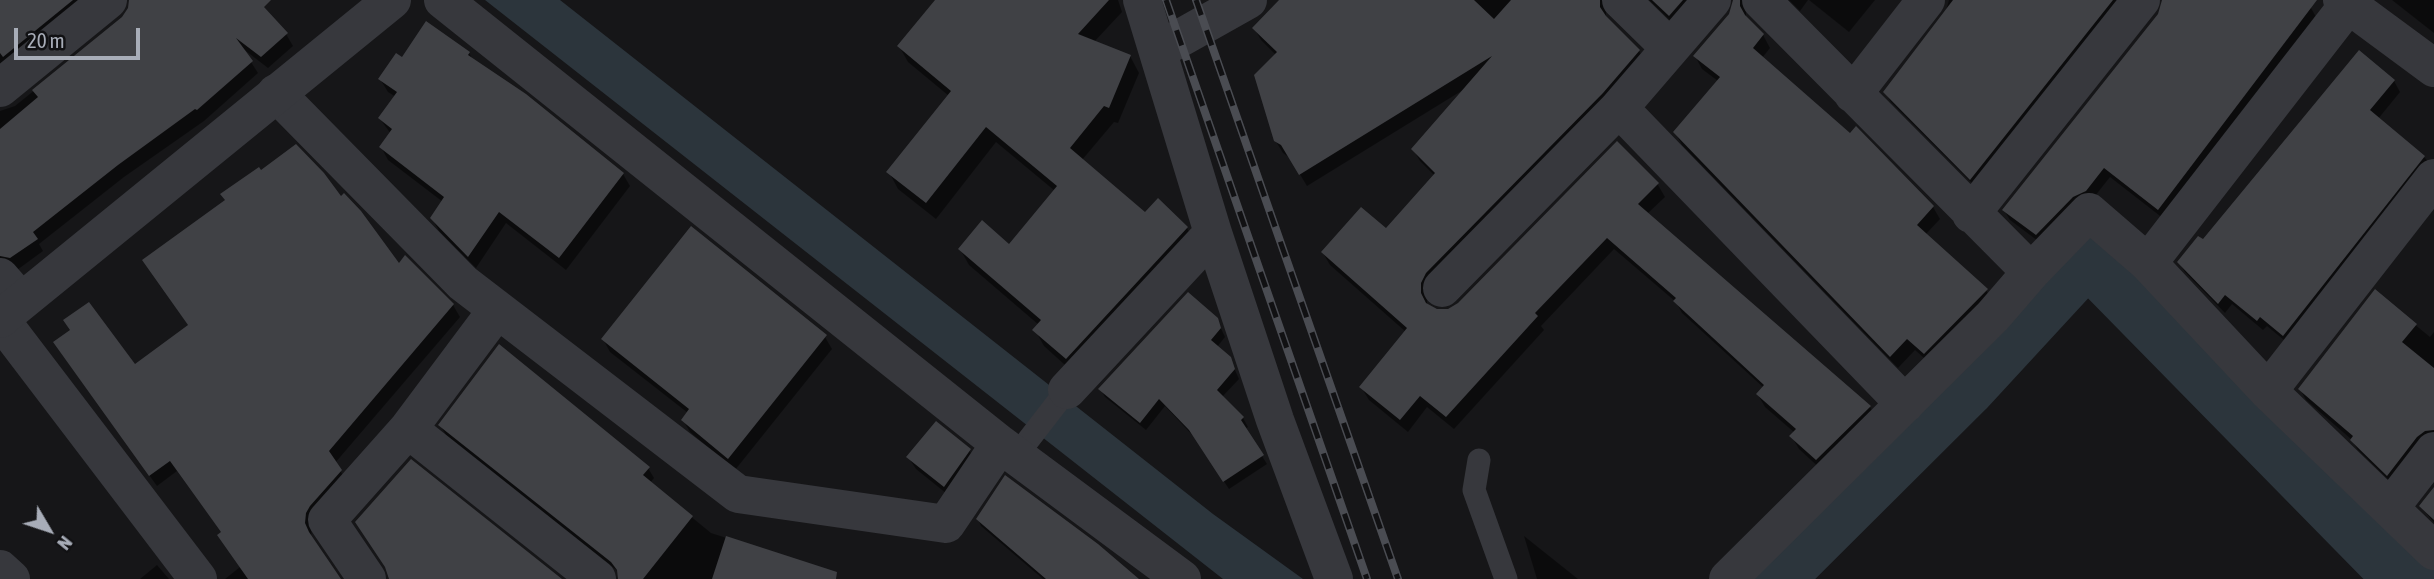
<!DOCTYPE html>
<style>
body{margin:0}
#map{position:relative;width:2434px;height:579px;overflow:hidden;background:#161618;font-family:"Asap Condensed",sans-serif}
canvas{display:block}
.north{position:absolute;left:14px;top:495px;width:70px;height:70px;-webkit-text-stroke:5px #111113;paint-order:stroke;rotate:129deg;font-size:19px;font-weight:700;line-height:28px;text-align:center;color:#a8adb8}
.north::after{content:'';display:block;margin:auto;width:24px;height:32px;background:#a8adb8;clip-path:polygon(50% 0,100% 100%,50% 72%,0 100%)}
.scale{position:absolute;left:14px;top:28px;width:126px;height:32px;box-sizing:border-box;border:4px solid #a8adb8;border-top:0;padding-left:9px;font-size:21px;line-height:24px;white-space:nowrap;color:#a8adb8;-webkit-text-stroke:5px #111113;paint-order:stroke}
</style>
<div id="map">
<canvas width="2434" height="579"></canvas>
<div class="north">N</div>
<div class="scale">20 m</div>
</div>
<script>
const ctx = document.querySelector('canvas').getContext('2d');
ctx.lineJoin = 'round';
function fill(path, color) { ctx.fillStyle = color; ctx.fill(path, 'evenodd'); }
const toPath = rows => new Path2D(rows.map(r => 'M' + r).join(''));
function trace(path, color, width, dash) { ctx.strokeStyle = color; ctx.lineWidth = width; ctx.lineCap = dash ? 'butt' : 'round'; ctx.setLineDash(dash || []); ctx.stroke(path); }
const water = toPath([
 [485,0,560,0,1213,514,1303,579,1223,579]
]);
const shadow = toPath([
 [0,0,94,0,0,77],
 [131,0,263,0,259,4,286,34,293,46,268,68,242,48,258,73,204,121,124,177,39,244,43,251,17,270,0,269,0,111,15,106,124,18,130,8],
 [937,0,1118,0,1122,12,1094,42,1130,56,1139,73,1118,123,1114,122,1082,160,1146,214,1158,200,1187,228,1196,245,1076,375,1044,346,1035,330,1039,325,969,265,960,249,1009,246,1055,191,996,142,936,219,898,189,889,172,949,96,908,62,899,46],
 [1281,0,1610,0,1606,8,1606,19,1639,51,1646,63,1427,296,1427,305,1437,311,1449,311,1459,305,1617,144,1658,185,1665,197,1647,214,1870,407,1877,419,1824,472,1799,449,1792,437,1795,433,1765,407,1758,395,1764,388,1682,313,1676,302,1614,249,1541,326,1544,330,1454,429,1427,407,1408,432,1369,400,1361,387,1406,332,1330,265,1323,253,1386,230,1435,176,1420,161,1413,149,1463,90,1307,186,1290,158,1283,153,1275,140,1276,55,1261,40,1254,28],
 [1649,0,1700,0,1677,27],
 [1735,0,1750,0,1746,7,1746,18,1763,35,1770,48,1762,58,1933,207,1940,219,1925,235,1986,290,1993,302,1932,365,1915,350,1898,368,1682,145,1675,132,1718,81,1702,69,1695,56,1730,15],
 [1789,0,1808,0,1800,11],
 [1809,0,1875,0,1849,32],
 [1949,0,2126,0,1977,188,1891,102,1885,92,1945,14],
 [2164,0,2301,0,2311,8,2316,17,2164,219,2110,177,2091,201,2042,244,2010,220,2004,210,2160,15],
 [2392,0,2434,0,2434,33],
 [469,53,473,60,623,174,630,186,566,270,506,223,476,268,439,231,432,218,443,202,388,160,381,147,391,134,380,119,396,97,388,92,380,79,402,59],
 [2394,81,2400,92,2378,119,2426,159,2432,169,2290,345,2267,326,2263,330,2232,304,2225,313,2185,272,2179,262],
 [144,261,399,266,453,305,460,317,335,463,348,483,312,527,311,537,340,579,225,579,240,567,223,534,177,471,157,486,62,354,135,366,189,326],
 [2375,292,2430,337,2434,332,2434,441,2394,485,2358,450,2351,439,2306,400,2300,389],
 [1217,320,1225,337,1217,347,1230,359,1239,379,1222,397,1243,418,1248,427,1245,429,1267,464,1229,489,1196,439,1165,406,1146,430,1105,397,1100,389],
 [825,337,832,349,735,470,690,432,683,420,688,413,610,352,603,339],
 [440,425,648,468,654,478,650,483,711,533,789,558,792,579,620,579,619,572,446,435],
 [969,450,976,462,952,498,916,469,908,457],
 [2434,490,2434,523,2421,506],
 [978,519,1137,579,1043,579,981,526],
 [1524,536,1578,579,1537,579],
 [157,565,169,579,140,579]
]);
const river = toPath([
 [1762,579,1959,383,2078,254,2088,252,2097,254,2416,579]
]);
const building = toPath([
 [0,0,73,0,3,57,0,53],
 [129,0,271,0,264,7,288,33,261,57,236,38,253,61,197,110,195,109,118,165,33,232,38,239,10,258,0,256,0,129,38,97,32,90,122,17,128,8],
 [935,0,1109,0,1078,34,1131,55,1109,108,1104,106,1070,148,1145,212,1158,198,1188,227,1066,359,1032,330,1041,320,958,249,982,220,1009,244,1057,186,986,127,926,203,886,172,951,91,897,46],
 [1279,0,1474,0,1494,19,1511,0,1600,0,1600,7,1606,16,1640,50,1603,93,1426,273,1421,283,1421,293,1426,303,1437,309,1448,309,1458,303,1617,141,1659,183,1638,204,1871,406,1816,460,1789,436,1796,429,1756,394,1764,385,1673,301,1676,298,1607,238,1535,313,1538,316,1446,417,1420,396,1400,420,1359,387,1407,328,1321,252,1361,207,1386,228,1435,173,1411,149,1492,56,1299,175,1281,145,1274,141,1254,75,1277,52,1252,28],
 [1652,0,1683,0,1669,16],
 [1733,0,1740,0,1740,6,1745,15,1764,34,1753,48,1850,133,1856,126,1934,206,1917,225,1988,289,1924,354,1907,339,1890,357,1673,132,1720,77,1693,56,1729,14],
 [1953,0,2113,0,1970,180,1883,92],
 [2162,0,2317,0,2158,210,2104,168,2086,191,2073,197,2036,235,2002,210,2158,14],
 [426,21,470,52,468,55,526,94,624,173,559,258,499,212,468,257,430,218,444,197,379,147,392,129,378,118,397,92,378,79,396,53,402,57],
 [2359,50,2395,80,2370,110,2425,156,2283,336,2260,317,2257,321,2225,295,2218,304,2177,262,2198,236,2203,239],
 [296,144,324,173,341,196,344,193,361,211,399,263,405,255,454,304,329,451,342,470,310,506,306,513,305,523,309,532,341,579,248,579,217,535,221,532,170,461,149,476,53,342,70,330,63,320,89,302,135,364,188,325,142,260,225,200,220,194,259,167,261,170],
 [691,226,827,335,728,459,681,420,689,409,601,339],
 [2375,289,2417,324,2402,342,2434,368,2434,430,2425,431,2417,437,2387,476,2350,440,2353,436,2298,389],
 [1188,292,1218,318,1221,328,1211,340,1231,357,1235,369,1217,390,1244,417,1241,420,1264,455,1223,482,1189,430,1159,399,1140,423,1098,389],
 [499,344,650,467,643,475,693,516,643,579,618,579,617,570,611,562,438,425],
 [936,421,971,449,944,487,906,457],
 [411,459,562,579,389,579,385,567,355,522],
 [1005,475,1098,544,1139,579,1046,579,976,519],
 [2434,487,2434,520,2419,506],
 [726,536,837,572,836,579,712,579]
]);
const service = toPath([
 [1016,456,1067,390],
 [1479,460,1474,490,1506,579]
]);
const minor = toPath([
 [443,0,1000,444,1182,579],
 [1142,0,1213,233,1275,420,1334,579],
 [1621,0,1670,48],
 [1712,0,1619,108,1905,404],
 [1761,0,2031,272],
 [2342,0,2434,68],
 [1159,50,1248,0],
 [0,88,108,0],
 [276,93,463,283,738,494,946,524,1000,444],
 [1853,94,1926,0],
 [1971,214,2141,0],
 [2148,263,2348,5],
 [0,277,21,301],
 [1442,288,1619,108],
 [0,319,198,579],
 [1067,390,1213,233],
 [2268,391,2434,178],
 [408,429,597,579],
 [2390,508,2434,451],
 [367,579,327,520,408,429,497,310],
 [1728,579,1993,316,2031,272,2089,212,2148,263,2268,391,2434,551]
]);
const tertiary = toPath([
 [0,319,392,0],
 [0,569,11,579]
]);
const rail = toPath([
 [1166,0,1367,579],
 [1196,0,1398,579]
]);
fill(water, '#2c353c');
fill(shadow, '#0007');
trace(river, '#2c353c', 75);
fill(building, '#404145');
trace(service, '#37383d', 23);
trace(minor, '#37383d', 38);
trace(tertiary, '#37383d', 38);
trace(rail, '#4a4c52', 8);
trace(rail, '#111113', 5, [16]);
</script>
